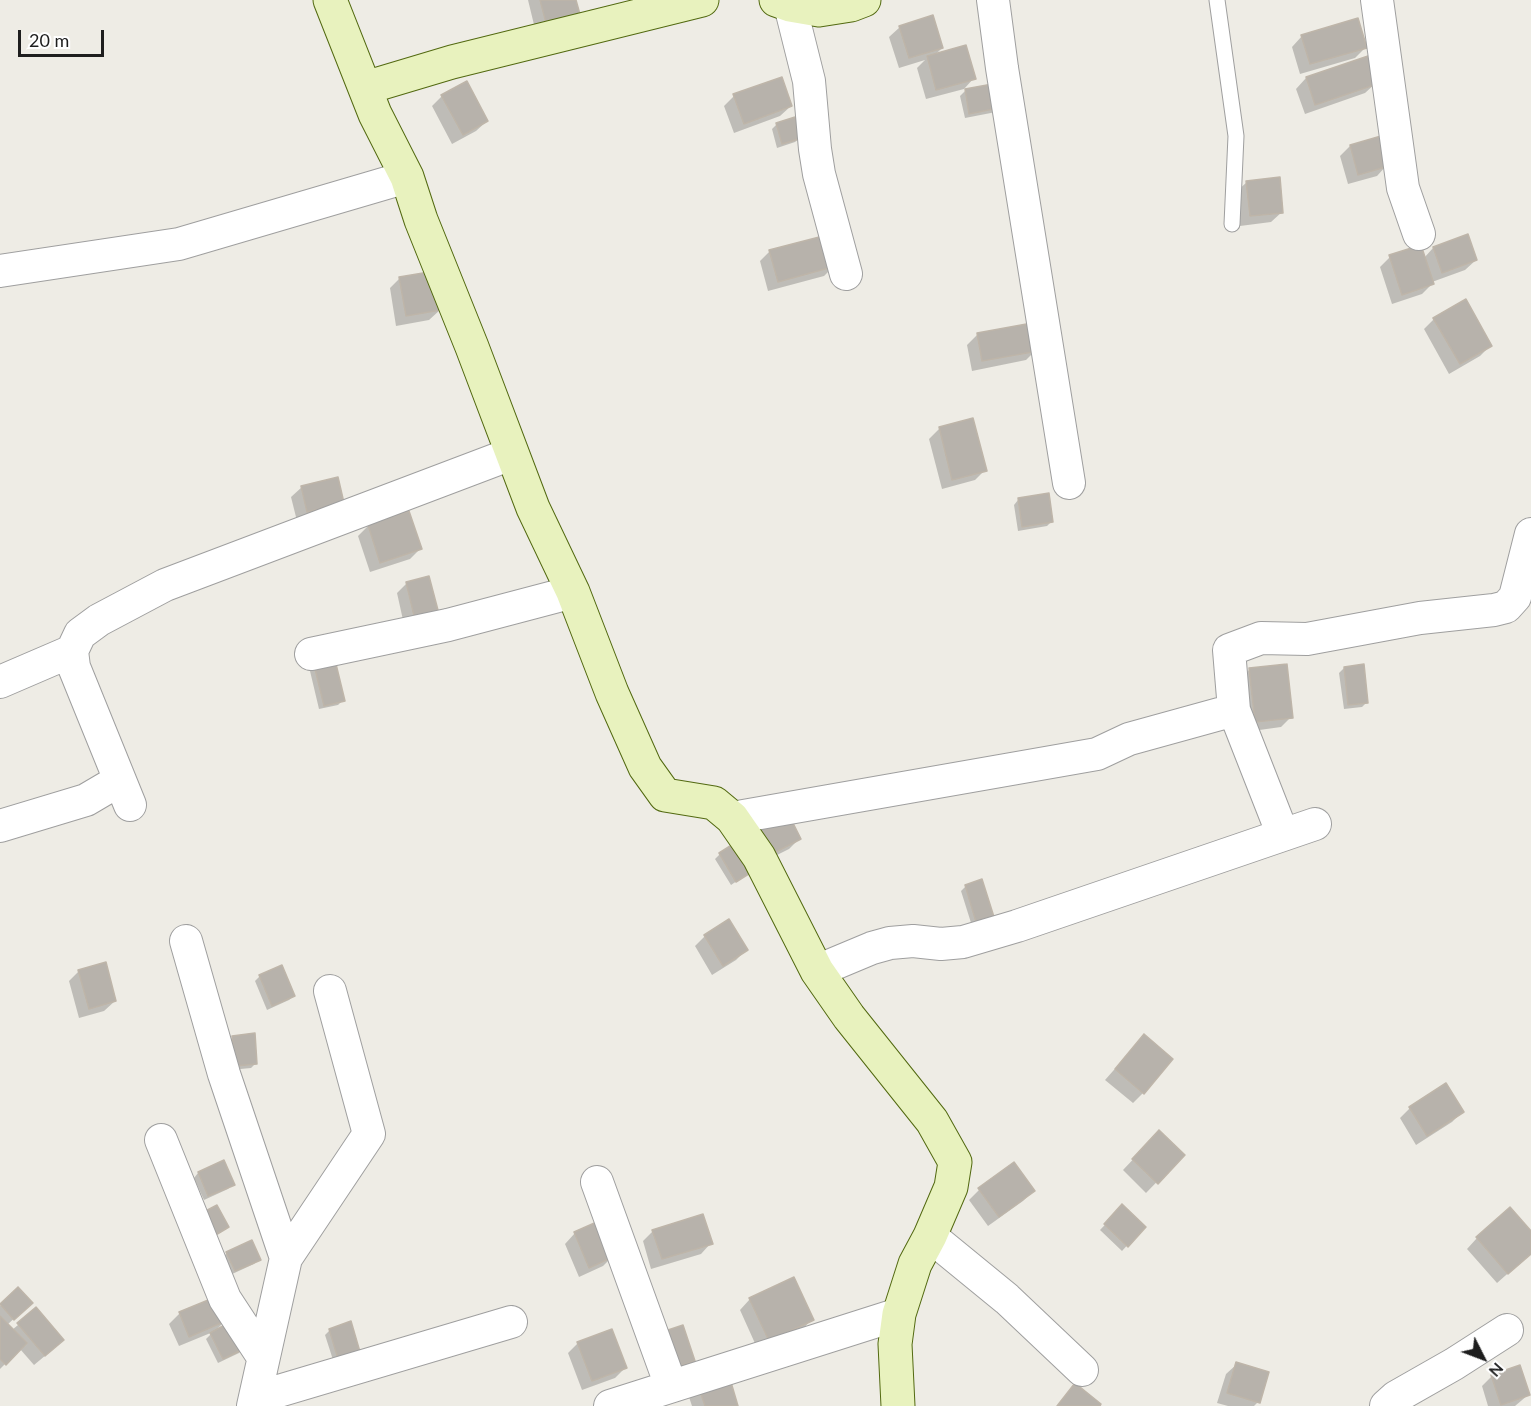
<!DOCTYPE html>
<style>
body{margin:0}
#map{position:relative;width:1531px;height:1406px;overflow:hidden;background:#eeece5;font-family:Lato,sans-serif}
canvas{display:block}
.north{position:absolute;left:1453px;top:1328px;width:60px;height:60px;-webkit-text-stroke:4px #fff;paint-order:stroke;rotate:132deg;font-size:16px;font-weight:700;line-height:24px;text-align:center;color:#1e1e1e}
.north::after{content:'';display:block;margin:auto;width:21px;height:27px;background:#1e1e1e;clip-path:polygon(50% 0,100% 100%,50% 72%,0 100%)}
.scale{position:absolute;left:18px;top:30px;width:86px;height:27px;box-sizing:border-box;border:3px solid #1e1e1e;border-top:0;padding-left:8px;font-size:18px;line-height:21px;white-space:nowrap;color:#1e1e1e;-webkit-text-stroke:4px #fff;paint-order:stroke}
</style>
<div id="map">
<canvas width="1531" height="1406"></canvas>
<div class="north">N</div>
<div class="scale">20 m</div>
</div>
<script>
const ctx = document.querySelector('canvas').getContext('2d');
ctx.lineJoin = 'round';
function fill(path, color) { ctx.fillStyle = color; ctx.fill(path, 'evenodd'); }
const toPath = rows => new Path2D(rows.map(r => 'M' + r).join(''));
function trace(path, color, width, dash) { ctx.strokeStyle = color; ctx.lineWidth = width; ctx.lineCap = dash ? 'butt' : 'round'; ctx.setLineDash(dash || []); ctx.stroke(path); }
const shadow = toPath([
 [528,0,575,0,537,37],
 [900,27,942,48,934,56,974,78,964,89,926,99,917,68,925,60,899,68,889,37],
 [1302,36,1365,48,1355,58,1300,74,1292,47],
 [1367,58,1376,83,1365,93,1305,114,1296,89,1306,78],
 [997,85,996,112,965,118,960,96,965,91],
 [442,96,487,121,476,131,452,144,432,106],
 [734,96,791,106,780,116,734,133,724,106],
 [777,124,800,138,795,142,777,148,772,129],
 [1350,146,1387,165,1377,176,1348,184,1340,156],
 [1247,182,1282,212,1271,222,1240,226,1236,192],
 [1467,236,1476,260,1465,270,1432,282,1432,284,1422,294,1392,304,1380,267,1390,257,1424,258,1433,248],
 [770,251,834,266,824,276,768,291,760,261],
 [400,278,440,310,429,320,396,326,390,288],
 [1434,319,1490,346,1480,356,1449,374,1424,329],
 [1031,324,1036,350,1026,360,972,371,967,345,977,335],
 [940,428,985,470,975,480,942,489,929,439],
 [302,487,342,502,297,521,291,497],
 [1018,500,1052,521,1047,526,1018,531,1014,505],
 [368,526,420,549,410,559,370,572,358,536],
 [407,583,437,613,405,629,397,593],
 [315,666,343,700,338,705,319,709,310,671],
 [1344,668,1367,702,1362,707,1344,709,1339,673],
 [1250,669,1291,717,1281,727,1245,732,1239,680],
 [756,833,799,839,789,849,757,865],
 [720,854,753,870,731,885,715,859],
 [966,886,992,916,972,926,961,891],
 [705,936,746,950,736,960,712,975,695,946],
 [281,967,294,996,289,1000,267,1010,255,981,259,977],
 [79,971,115,1001,104,1011,79,1018,69,981],
 [1144,1036,1143,1093,1133,1103,1105,1080],
 [233,1037,256,1063,251,1068,230,1070,228,1042],
 [1410,1108,1462,1112,1452,1122,1416,1145,1400,1118],
 [1159,1132,1183,1155,1146,1193,1123,1170],
 [223,1162,233,1184,228,1189,204,1200,194,1178,198,1173],
 [979,1190,1033,1191,1023,1201,988,1226,969,1200],
 [1122,1207,1144,1227,1122,1251,1100,1230],
 [653,1231,711,1243,701,1254,651,1269,643,1241],
 [575,1233,613,1256,603,1266,579,1277,565,1244],
 [1531,1233,1531,1253,1497,1283,1467,1249,1477,1238],
 [227,1253,259,1259,254,1264,230,1275,222,1258],
 [18,1289,31,1303,7,1325,12,1330,36,1310,52,1350,34,1365,20,1349,0,1369,0,1306],
 [217,1298,226,1320,215,1331,244,1348,239,1353,218,1363,206,1339,213,1332,179,1346,169,1324,180,1313],
 [750,1299,812,1319,802,1330,758,1350,740,1310],
 [330,1330,354,1356,334,1363,325,1335],
 [578,1343,625,1368,615,1378,582,1390,568,1353],
 [1237,1364,1258,1402,1254,1406,1228,1406,1217,1403,1226,1374],
 [1492,1376,1528,1395,1515,1406,1488,1406,1482,1386],
 [698,1383,736,1406,692,1406,688,1394]
]);
const building = toPath([
 [540,0,576,0,581,18,547,27,540,0],
 [933,15,943,48,909,58,899,26,933,15],
 [1358,18,1367,48,1310,64,1301,35,1358,18],
 [966,45,976,79,936,90,927,56,966,45],
 [1368,56,1377,84,1315,105,1306,77,1368,56],
 [782,77,792,106,744,124,733,94,782,77],
 [467,81,488,121,463,135,441,95,467,81],
 [998,83,1003,107,969,114,965,89,998,83],
 [795,117,802,138,782,144,776,123,795,117],
 [1381,136,1389,166,1358,175,1350,145,1381,136],
 [1280,177,1283,213,1250,216,1246,181,1280,177],
 [1468,234,1477,260,1442,273,1433,247,1468,234],
 [827,235,836,266,778,282,769,250,827,235],
 [1421,245,1434,284,1402,295,1389,255,1421,245],
 [435,271,441,310,406,316,399,277,435,271],
 [1466,299,1492,346,1460,364,1433,318,1466,299],
 [1032,323,1038,351,982,361,977,333,1032,323],
 [973,418,987,471,952,480,939,427,973,418],
 [338,477,344,503,307,512,301,486,338,477],
 [1049,493,1053,522,1022,527,1018,498,1049,493],
 [409,511,422,549,380,563,368,525,409,511],
 [429,576,439,614,415,620,406,582,429,576],
 [335,660,345,701,324,706,314,665,335,660],
 [1287,664,1293,718,1255,722,1249,668,1287,664],
 [1364,664,1368,703,1348,705,1344,667,1364,664],
 [789,815,801,839,768,856,755,831,789,815],
 [738,841,755,870,736,882,719,853,738,841],
 [982,879,994,917,976,922,965,885,982,879],
 [729,919,748,950,723,966,704,935,729,919],
 [106,962,116,1001,89,1009,78,970,106,962],
 [282,965,295,996,272,1006,259,975,282,965],
 [255,1033,257,1064,235,1066,232,1036,255,1033],
 [1144,1034,1173,1059,1144,1094,1115,1069,1144,1034],
 [1446,1083,1464,1112,1427,1136,1409,1107,1446,1083],
 [1159,1130,1185,1155,1158,1184,1132,1159,1159,1130],
 [224,1160,235,1185,208,1196,198,1172,224,1160],
 [1014,1162,1035,1191,999,1217,978,1188,1014,1162],
 [1122,1204,1146,1227,1128,1247,1104,1224,1122,1204],
 [217,1205,229,1227,209,1239,196,1216,217,1205],
 [1510,1207,1531,1231,1531,1254,1508,1274,1476,1237,1510,1207],
 [703,1214,713,1244,662,1259,652,1230,703,1214],
 [599,1221,615,1256,589,1268,574,1232,599,1221],
 [252,1240,261,1260,235,1271,226,1252,252,1240],
 [794,1277,814,1320,769,1341,749,1298,794,1277],
 [18,1287,33,1303,14,1320,0,1304,18,1287],
 [218,1296,228,1320,189,1337,179,1312,218,1296],
 [36,1307,64,1340,45,1356,17,1323,36,1307],
 [0,1316,27,1343,6,1365,0,1359,0,1316],
 [232,1321,246,1348,223,1359,210,1333,232,1321],
 [351,1321,360,1352,338,1359,329,1329,351,1321],
 [683,1325,695,1361,671,1369,659,1333,683,1325],
 [612,1329,627,1368,592,1381,577,1342,612,1329],
 [1236,1362,1269,1372,1260,1403,1227,1393,1236,1362],
 [1520,1365,1530,1395,1501,1405,1491,1375,1520,1365],
 [728,1372,738,1406,705,1406,697,1382,728,1372],
 [1075,1383,1101,1404,1100,1406,1057,1406,1075,1383]
]);
const lane = toPath([
 [1217,0,1236,136,1232,224]
]);
const street = toPath([
 [993,0,1002,68,1069,483],
 [1377,0,1403,188,1419,234],
 [790,5,809,81,815,149,819,174,846,274],
 [0,271,179,244,407,177],
 [311,654,448,625,573,592],
 [0,682,72,651],
 [130,805,74,667,72,651,80,634,99,620,165,585,511,454],
 [732,818,1097,754,1129,739,1234,710],
 [0,826,86,800,120,780],
 [1283,835,1234,710,1229,650,1261,638,1307,639,1420,618,1494,610,1506,607,1515,597,1531,534],
 [186,941,224,1074,286,1258,253,1406],
 [817,971,872,948,890,943,913,941,941,944,963,942,1017,926,1315,824],
 [161,1140,225,1299,263,1357],
 [597,1182,671,1386],
 [930,1236,1007,1299,1082,1370],
 [286,1258,369,1134,330,991],
 [255,1398,511,1322],
 [610,1406,899,1314],
 [1386,1406,1396,1397,1454,1364,1507,1330]
]);
const secondary = toPath([
 [330,0,375,114,407,177,421,220,472,347,533,508,573,592,612,693,645,767,665,795,714,803,732,818,759,857,817,971,849,1017,932,1121,955,1162,951,1187,930,1236,915,1264,899,1314,895,1344,898,1406],
 [776,0,790,5,819,10,851,5,864,0],
 [365,88,452,62,702,0]
]);
fill(shadow, '#0003');
fill(building, '#b7b2ab');
trace(building, '#beb5a9', 1.5);
trace(lane, '#9f9f9f', 17);
trace(street, '#9f9f9f', 34);
trace(secondary, '#526910', 35);
trace(lane, '#fff', 15);
trace(street, '#fff', 32);
trace(secondary, '#e8f2be', 33);
</script>
